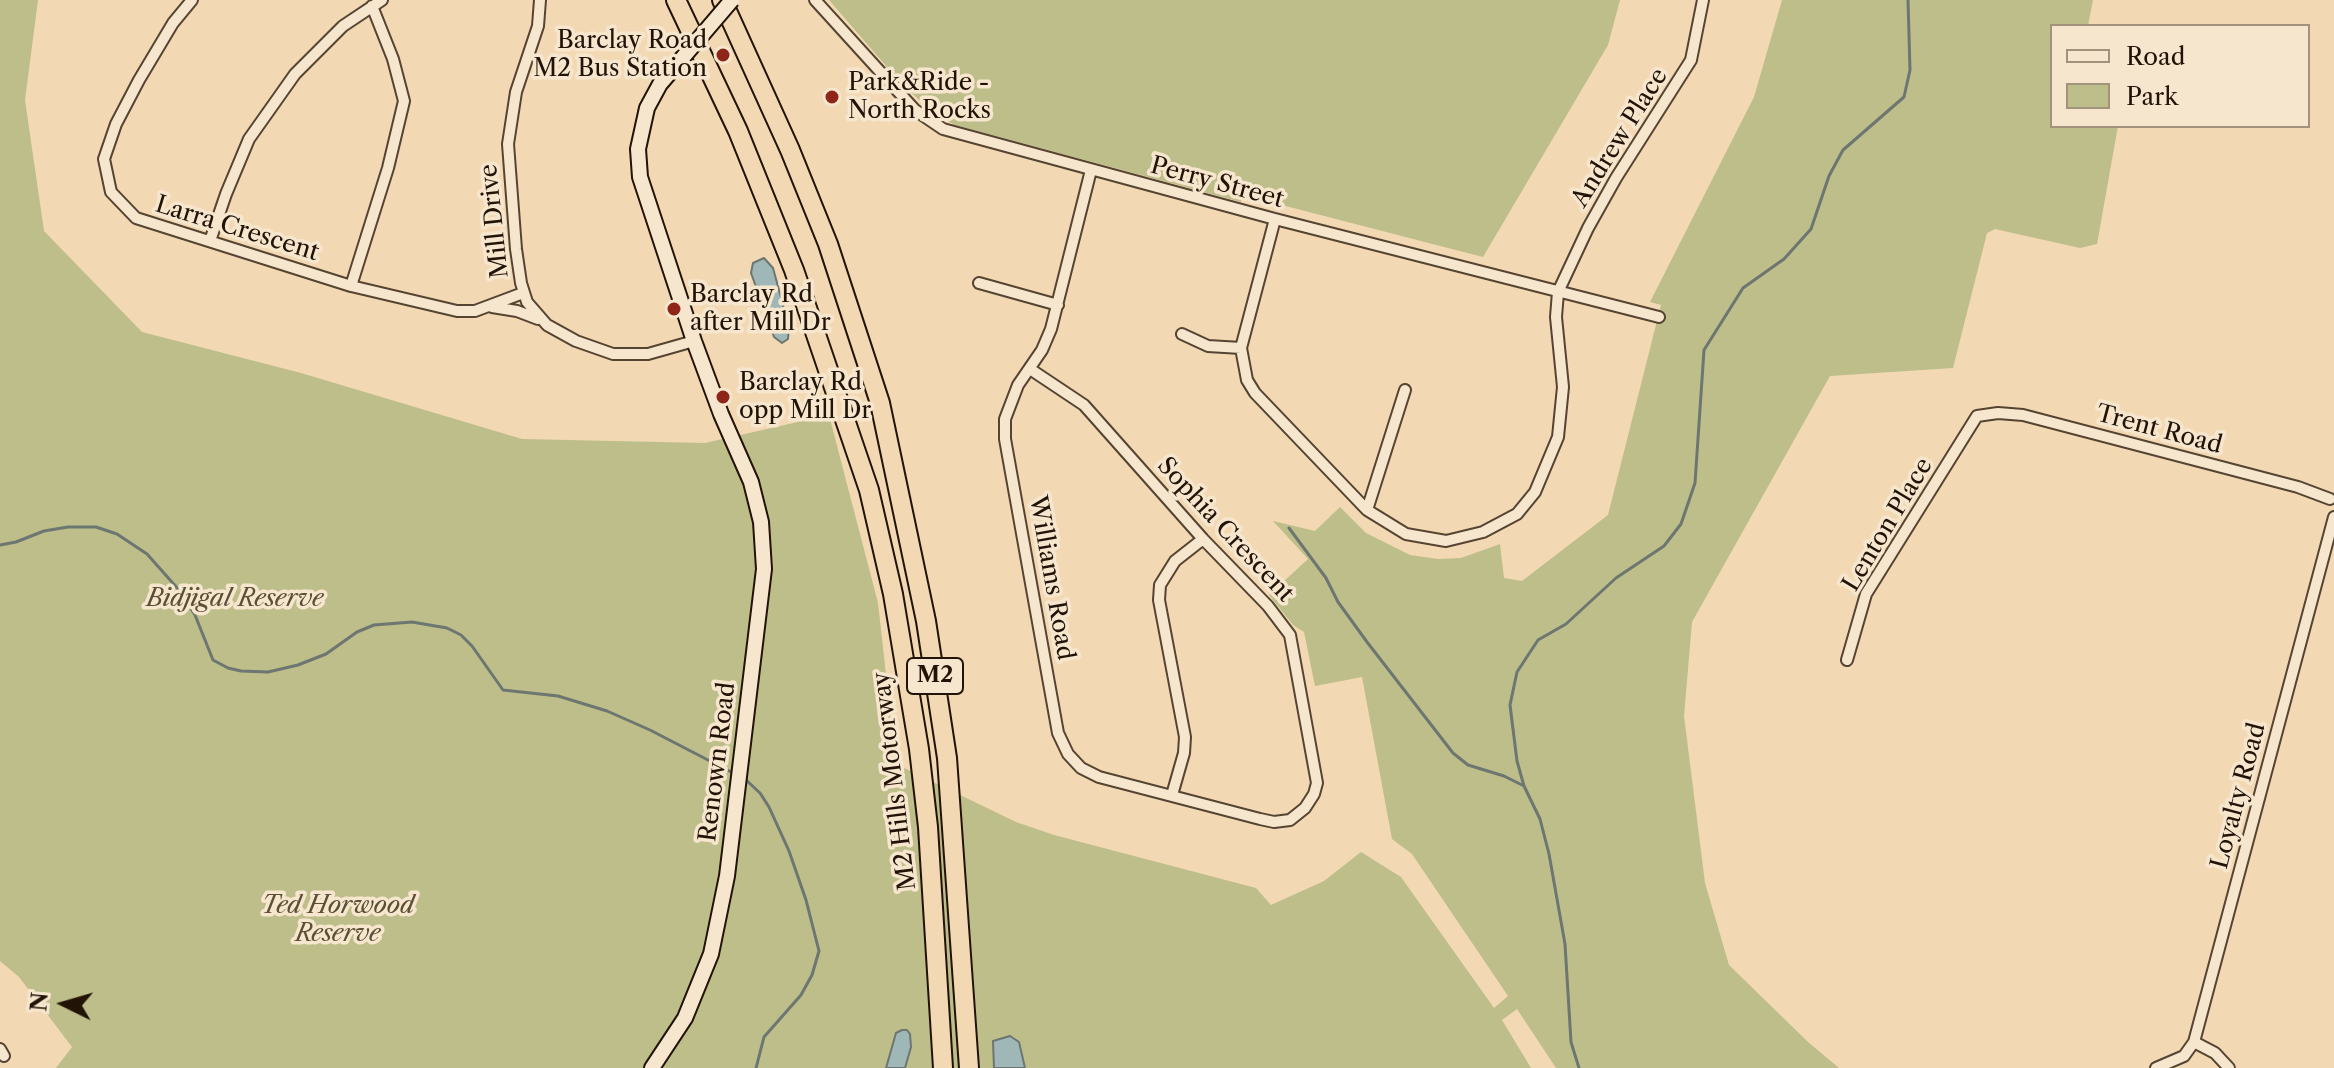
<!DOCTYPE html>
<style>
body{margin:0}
#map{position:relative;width:2334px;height:1068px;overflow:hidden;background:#f2d8b3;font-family:"Libre Caslon Text",serif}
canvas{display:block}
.legend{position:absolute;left:2050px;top:24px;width:260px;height:104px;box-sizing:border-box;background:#f7e6ce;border:2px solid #a1927e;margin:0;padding:10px 14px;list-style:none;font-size:24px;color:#211306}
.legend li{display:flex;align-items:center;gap:16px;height:40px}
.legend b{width:40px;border:2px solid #a1927e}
.north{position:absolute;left:24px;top:964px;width:80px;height:80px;-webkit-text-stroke:6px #f7e6ce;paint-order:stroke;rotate:275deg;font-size:22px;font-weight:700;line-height:32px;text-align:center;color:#211306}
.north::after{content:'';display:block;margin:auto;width:28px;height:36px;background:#211306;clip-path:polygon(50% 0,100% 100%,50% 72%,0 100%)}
</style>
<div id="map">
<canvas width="2334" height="1068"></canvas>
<ul class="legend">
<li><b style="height:10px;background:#f7e6ce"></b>Road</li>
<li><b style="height:22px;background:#bdbe8a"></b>Park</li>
</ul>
<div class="north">N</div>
</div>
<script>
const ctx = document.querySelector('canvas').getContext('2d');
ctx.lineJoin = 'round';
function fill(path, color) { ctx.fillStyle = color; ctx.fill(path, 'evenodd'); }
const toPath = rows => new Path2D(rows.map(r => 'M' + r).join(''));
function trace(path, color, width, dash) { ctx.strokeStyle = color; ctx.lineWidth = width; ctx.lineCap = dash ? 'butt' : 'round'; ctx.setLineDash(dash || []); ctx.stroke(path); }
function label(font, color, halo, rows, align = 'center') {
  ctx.font = font + ' "Libre Caslon Text",serif'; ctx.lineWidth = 7; ctx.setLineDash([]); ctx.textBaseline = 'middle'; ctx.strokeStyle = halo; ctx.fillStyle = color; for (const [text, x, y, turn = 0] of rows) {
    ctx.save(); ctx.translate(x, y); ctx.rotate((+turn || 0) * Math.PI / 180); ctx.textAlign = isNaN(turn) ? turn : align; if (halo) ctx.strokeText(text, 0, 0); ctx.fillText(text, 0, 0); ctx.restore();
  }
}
const green = toPath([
 [0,0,38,0,25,100,44,231,142,332,301,373,522,439,705,443,829,415,878,603,896,764,1016,822,1054,835,1256,888,1271,905,1324,881,1361,852,1401,877,1494,1008,1508,996,1412,854,1392,839,1362,677,1315,686,1304,632,1293,625,1269,595,1308,559,1273,521,1315,531,1340,507,1366,533,1410,555,1438,559,1461,558,1500,544,1504,578,1522,581,1608,515,1661,305,1650,302,1754,97,1782,0,2093,0,2088,26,2052,26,2052,126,2118,126,2097,244,2080,248,1995,229,1987,233,1953,368,1830,376,1692,622,1684,716,1705,883,1729,965,1808,1042,1839,1068,1556,1068,1517,1009,1502,1020,1531,1068,56,1068,72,1047,19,977,0,961],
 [829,0,1620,0,1608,45,1483,257,1243,195,1241,202,955,125,931,112,893,74]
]);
const water = toPath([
 [764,258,773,268,789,327,788,339,782,343,774,337,751,273,753,263,764,258],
 [902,1030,907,1030,910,1034,911,1047,905,1068,886,1068,896,1033,902,1030],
 [1010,1036,1019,1042,1025,1068,994,1068,993,1041,1010,1036]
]);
const stream = toPath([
 [1289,528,1326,578,1338,602,1367,642,1453,753,1468,765,1504,776,1522,785],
 [0,545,16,542,44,531,68,527,96,527,117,534,147,554,179,590,195,615,213,660,228,668,241,671,268,672,298,665,326,654,357,632,374,625,412,622,447,628,461,635,472,646,503,690,558,696,607,711,650,730,735,774],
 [745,779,760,793,769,807,789,851,806,900,819,951,812,975,801,995,764,1037,756,1068],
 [1579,1068,1571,1042,1565,944,1549,854,1540,819,1524,786,1517,761,1510,705,1517,672,1538,640,1566,624,1616,578,1664,546,1681,524,1695,483,1704,350,1743,288,1784,259,1811,229,1829,176,1843,150,1904,97,1910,70,1908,0]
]);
const street = toPath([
 [192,0,173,23,139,80,116,124,104,159,111,192,136,218,351,286,457,311,475,311,523,293],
 [540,0,538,26,516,92,508,144,516,249,521,283,527,302,547,325,576,341,613,354,648,354,694,341],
 [815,0,915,110,943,129,1275,219,1659,317],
 [1275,219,1241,348,1247,380,1255,393,1367,510,1406,534,1446,541,1483,532,1517,514,1535,492,1558,437,1563,387,1556,317,1558,292,1588,228,1616,178,1691,60,1703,0],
 [210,241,226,194,249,139,295,74,343,26,382,0],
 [979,283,1058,305],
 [351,286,388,168,404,101,393,59,372,6],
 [492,307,517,311,538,319],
 [1182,334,1208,346,1241,348],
 [1030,369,1084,405,1203,539,1268,606,1290,635,1317,783,1314,794,1305,808,1290,820,1274,822,1260,819,1099,777,1081,768,1068,754,1058,733,1005,439,1005,419,1018,385,1042,350,1051,329,1091,170],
 [1367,510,1405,390],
 [1847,660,1866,594,1977,416,1998,413,2023,415,2298,487,2330,499],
 [1172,795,1184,753,1185,737,1159,600,1160,585,1175,561,1203,539],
 [0,1049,4,1056],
 [2156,1068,2184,1056,2194,1042],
 [2229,1068,2215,1053,2194,1042,2334,517]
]);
const secondary = toPath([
 [652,1068,685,1018,711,954,727,876,764,569,761,522,751,482,721,414,694,341,640,177,638,149,647,108,660,84,685,55]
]);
const highway = toPath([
 [676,0,738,131,794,270,869,490,893,594,919,749,928,827,943,1068],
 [722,0,790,150,828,244,880,403,926,621,947,758,969,1068]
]);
const secondaryBridge = toPath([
 [685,55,732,0]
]);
const markers = [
 [723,55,8,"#8f2418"],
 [832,97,8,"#8f2418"],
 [674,309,8,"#8f2418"],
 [723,397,8,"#8f2418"]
];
const shields = [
 [935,676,56]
];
const shieldNames = [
 ["M2",935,676]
];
const poiNames = [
 ["Barclay Road",707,41,"right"],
 ["M2 Bus Station",707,69,"right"],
 ["Park&Ride -",848,83],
 ["North Rocks",848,111],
 ["Barclay Rd",690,295],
 ["after Mill Dr",690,323],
 ["Barclay Rd",739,383],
 ["opp Mill Dr",739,411]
];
const streetNames = [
 ["Andrew Place",1620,138,-58],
 ["Perry Street",1217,183,15],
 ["Mill Drive",495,221,-96],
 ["Larra Crescent",237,229,17],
 ["Trent Road",2159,430,15],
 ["Lenton Place",1888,525,-59],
 ["Sophia Crescent",1225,530,47],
 ["Williams Road",1051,578,80],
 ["Renown Road",718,762,-83],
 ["M2 Hills Motorway",895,781,-97],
 ["Loyalty Road",2239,796,-75]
];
const parkNames = [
 ["Bidjigal Reserve",235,599],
 ["Ted Horwood",338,906],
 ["Reserve",338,934]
];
fill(green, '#bdbe8a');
fill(water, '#9fb8b7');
trace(water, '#6d7670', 2);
trace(stream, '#6d7670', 3);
trace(street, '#554431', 14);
trace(secondary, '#211306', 18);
trace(highway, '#211306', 22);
trace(street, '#f7e6ce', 10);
trace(secondary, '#f7e6ce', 14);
trace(highway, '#f2d8b3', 18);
trace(secondaryBridge, '#211306', 18, []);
trace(secondaryBridge, '#f7e6ce', 14);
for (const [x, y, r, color] of markers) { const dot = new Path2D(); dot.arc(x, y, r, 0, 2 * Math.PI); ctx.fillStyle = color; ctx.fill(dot); trace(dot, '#f7e6ce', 3); }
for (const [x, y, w] of shields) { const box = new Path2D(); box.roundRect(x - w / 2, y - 18, w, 36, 6); ctx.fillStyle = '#f7e6ce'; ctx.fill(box); trace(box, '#211306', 2); }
label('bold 22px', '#211306', null, shieldNames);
label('24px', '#211306', '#f7e6ce', poiNames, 'left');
label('24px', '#211306', '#f7e6ce', streetNames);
label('italic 24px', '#584f34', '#f7e6ce', parkNames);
</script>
